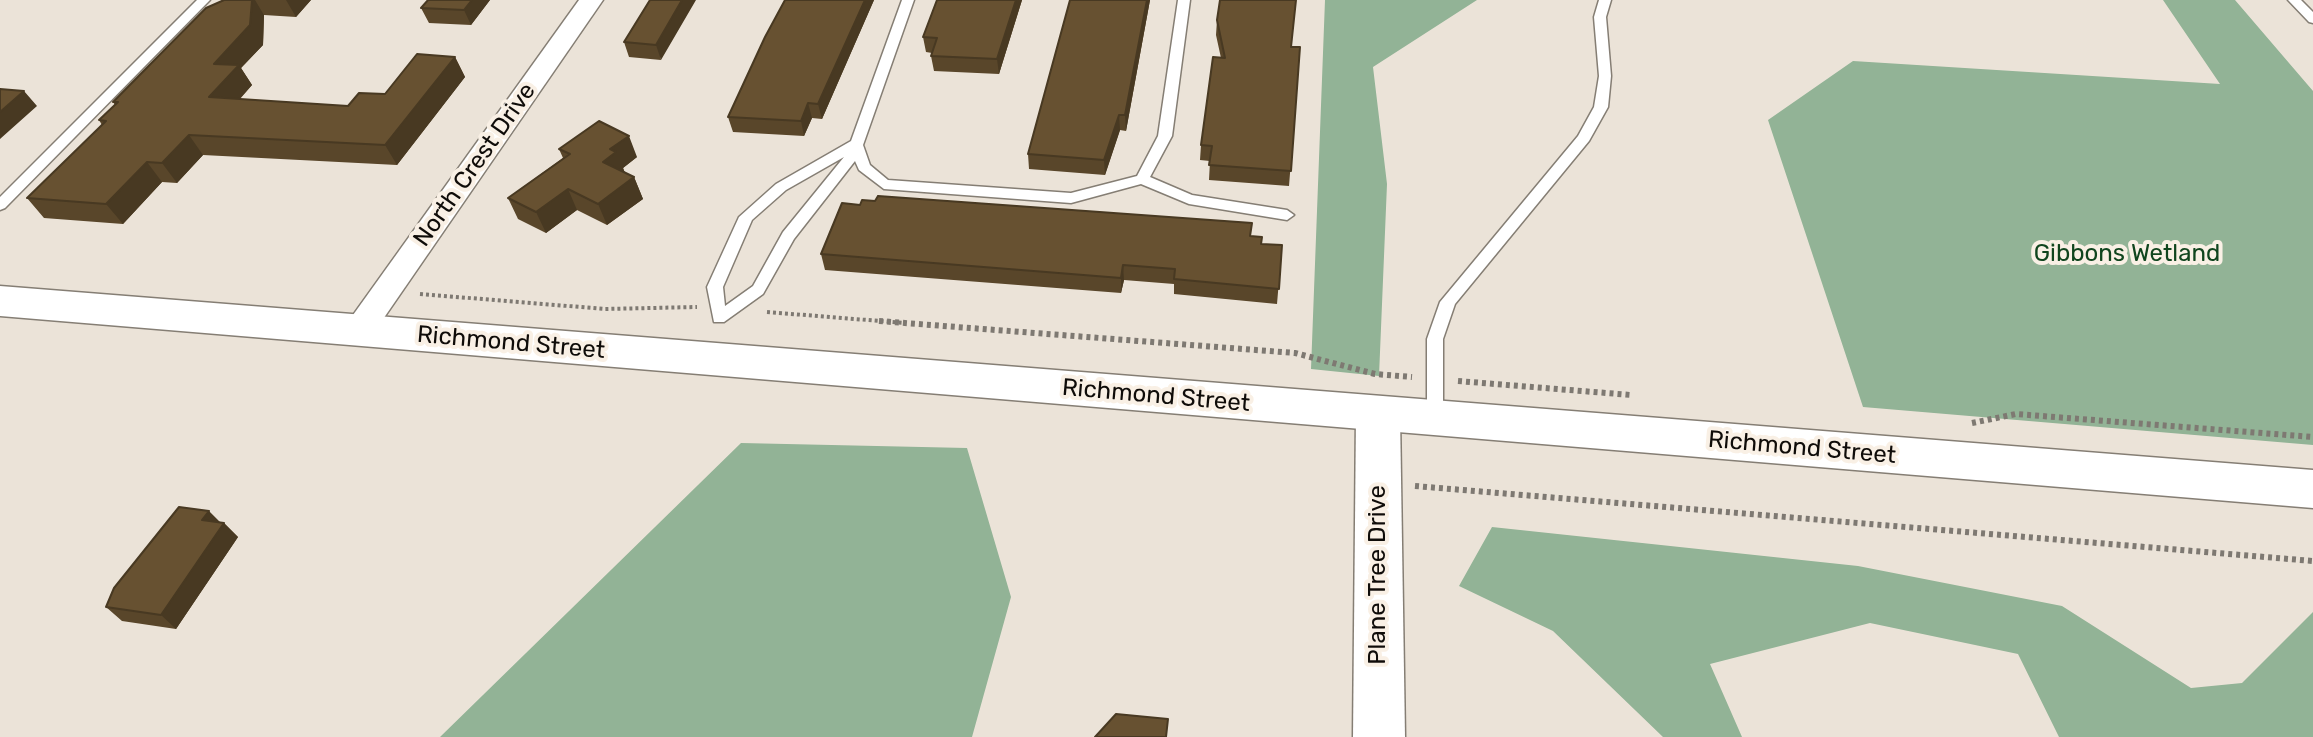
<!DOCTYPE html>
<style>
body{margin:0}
canvas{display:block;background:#ebe3d8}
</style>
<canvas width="2313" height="737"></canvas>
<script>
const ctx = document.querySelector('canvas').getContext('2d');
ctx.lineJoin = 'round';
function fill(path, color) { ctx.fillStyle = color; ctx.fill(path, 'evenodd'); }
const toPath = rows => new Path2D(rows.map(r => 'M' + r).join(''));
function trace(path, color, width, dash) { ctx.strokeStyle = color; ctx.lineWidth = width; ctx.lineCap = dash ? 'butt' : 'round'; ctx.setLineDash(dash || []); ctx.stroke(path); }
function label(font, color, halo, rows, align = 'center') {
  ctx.font = font + ' Rubik,sans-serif'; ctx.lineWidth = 8; ctx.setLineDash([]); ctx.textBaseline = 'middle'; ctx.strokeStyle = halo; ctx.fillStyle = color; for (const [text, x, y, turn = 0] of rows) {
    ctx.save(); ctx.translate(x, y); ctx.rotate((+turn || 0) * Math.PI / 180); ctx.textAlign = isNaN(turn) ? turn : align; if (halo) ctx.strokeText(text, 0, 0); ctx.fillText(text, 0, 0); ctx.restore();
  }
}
const forest = toPath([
 [1325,0,1477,0,1373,67,1387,184,1379,376,1311,369],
 [2163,0,2235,0,2313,91,2313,445,1863,407,1768,120,1853,61,2220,84],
 [741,443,967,448,1011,597,972,737,440,737],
 [1492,527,1858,566,2062,606,2191,688,2242,683,2313,612,2313,737,2059,737,2018,654,1870,623,1710,664,1742,737,1663,737,1553,631,1459,586]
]);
const pathFar1 = toPath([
 [420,294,605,309,697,307],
 [767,312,905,323]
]);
const path = toPath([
 [879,321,1295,353,1375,374,1412,377],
 [1458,381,1631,395],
 [1972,423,2016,414,2313,437],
 [1415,486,2313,561]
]);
const service = toPath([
 [197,0,210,0,5,208,0,210,0,197,197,0],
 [902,0,914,0,863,145,870,165,888,180,1071,193,1137,176,1158,136,1178,0,1190,0,1172,136,1150,177,1192,195,1287,210,1294,215,1287,220,1189,204,1141,184,1071,203,884,189,859,170,855,161,794,239,763,294,724,322,714,322,707,287,739,217,776,184,851,141,902,0],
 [844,157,783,232,753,286,725,306,723,287,752,220,786,190,844,157],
 [1599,0,1611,0,1606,17,1611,76,1608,107,1589,141,1455,304,1443,339,1443,418,1441,423,1435,424,1429,423,1427,418,1427,339,1440,302,1578,136,1594,107,1599,76,1594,17,1599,0],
 [2288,0,2301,0,2313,12,2313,23,2309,22,2288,0]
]);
const minor = toPath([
 [579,0,603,0,370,338,359,341,348,338,343,330,348,322,579,0]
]);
const tertiary = toPath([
 [1378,397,1393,402,1400,414,1405,737,1353,737,1356,414,1363,402,1378,397]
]);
const secondary = toPath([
 [0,286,2313,470,2313,508,0,316,0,286]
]);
const wall = toPath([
 [224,0,311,0,296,17,264,15,263,45,241,68,252,85,240,99,348,106,385,94,455,57,465,77,397,165,203,155,177,183,162,182,123,224,44,218,27,198,102,125,99,120,115,105,113,102],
 [490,0,471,25,429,23,421,8],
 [650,0,661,60,629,57,624,42],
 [785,0,874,0,822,119,812,118,804,136,733,132,728,117],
 [937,0,1022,0,999,74,934,71,931,56,932,53,926,52,923,37],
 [1070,0,1150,0,1126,131,1120,130,1105,175,1029,169,1028,154],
 [1217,20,1291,47,1300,47,1289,186,1209,180,1210,161,1200,160,1201,145,1221,58,1216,35],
 [559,149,637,157,623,168,625,173,634,177,643,199,607,225,577,210,546,233,518,219,508,198,563,158],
 [860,205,1251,236,1261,244,1282,245,1277,304,1174,294,1174,284,1124,280,1121,293,825,270,821,254],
 [220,522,224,523,238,537,176,629,122,621,106,607]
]);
const shadedWall = toPath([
 [252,0,255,0,264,15,263,45,241,68,252,85,223,117,209,97,214,64],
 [286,0,311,0,296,17],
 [472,0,490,0,471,25,464,10],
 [682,0,696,0,661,60,656,45],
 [865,0,874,0,822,119,818,104],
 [1016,0,1022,0,999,74,997,59],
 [1147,0,1150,0,1126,131,1125,115],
 [455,57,465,77,397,165,385,145],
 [24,91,37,106,0,139,0,112],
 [808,103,812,118,804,136,801,121],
 [1119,115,1120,130,1105,175,1104,160],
 [189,135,203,155,177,183,162,163],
 [629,136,637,157,623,168,625,173,603,162,610,149],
 [147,162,162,182,123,224,106,204],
 [634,177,643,199,607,225,598,204],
 [568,189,577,210,546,233,536,212],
 [1123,265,1124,280,1121,293,1121,278],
 [209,511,223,525,224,523,238,537,176,629,161,615,202,520]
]);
const building = toPath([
 [224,0,252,0,250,25,214,64,239,65,209,97,348,106,359,93,385,94,417,54,455,57,385,145,189,135,162,163,147,162,106,204,27,198,106,121,99,120,118,102,113,102,206,8,224,0],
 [428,0,472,0,464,10,421,8,428,0],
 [650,0,682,0,656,45,624,42,650,0],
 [785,0,865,0,818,104,808,103,801,121,728,117,765,37,785,0],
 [937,0,1016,0,997,59,931,56,937,38,923,37,937,0],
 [1070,0,1147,0,1125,115,1119,115,1104,160,1028,154,1070,0],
 [1220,0,1296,0,1291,47,1300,47,1291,171,1209,165,1212,146,1201,145,1213,57,1225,58,1217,20,1220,0],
 [0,89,24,91,0,112,0,89],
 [599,121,629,136,610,149,616,152,603,162,634,177,598,204,568,189,536,212,508,198,570,154,559,149,599,121],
 [878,196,1252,223,1250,236,1262,237,1261,244,1282,245,1279,289,1174,279,1175,269,1123,265,1121,278,821,254,842,203,860,205,862,200,875,201,878,196],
 [179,507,209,511,202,520,224,523,161,615,106,607,114,588,179,507],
 [1116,714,1168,719,1166,737,1095,737,1116,714]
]);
const streetNames = [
 ["North Crest Drive",475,165,-55],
 ["Richmond Street",511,343,5],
 ["Richmond Street",1156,396,5],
 ["Richmond Street",1802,448,5],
 ["Plane Tree Drive",1378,575,-90]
];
const parkNames = [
 ["Gibbons Wetland",2127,254]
];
fill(forest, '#92b396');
trace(service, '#857e74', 3);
trace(minor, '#857e74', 3);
trace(tertiary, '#857e74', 3);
trace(secondary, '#857e74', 3);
trace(pathFar1, '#7e7972', 4, [3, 3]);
trace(path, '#7e7972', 6, [4, 4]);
fill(service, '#fff');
fill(minor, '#fff');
fill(tertiary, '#fff');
fill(secondary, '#fff');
fill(wall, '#59462a');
fill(shadedWall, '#483922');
fill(building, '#675131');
trace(building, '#483922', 2);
label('24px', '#0f0c09', '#f9f0e5', streetNames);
label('24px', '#10451e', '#f9f0e5', parkNames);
</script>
